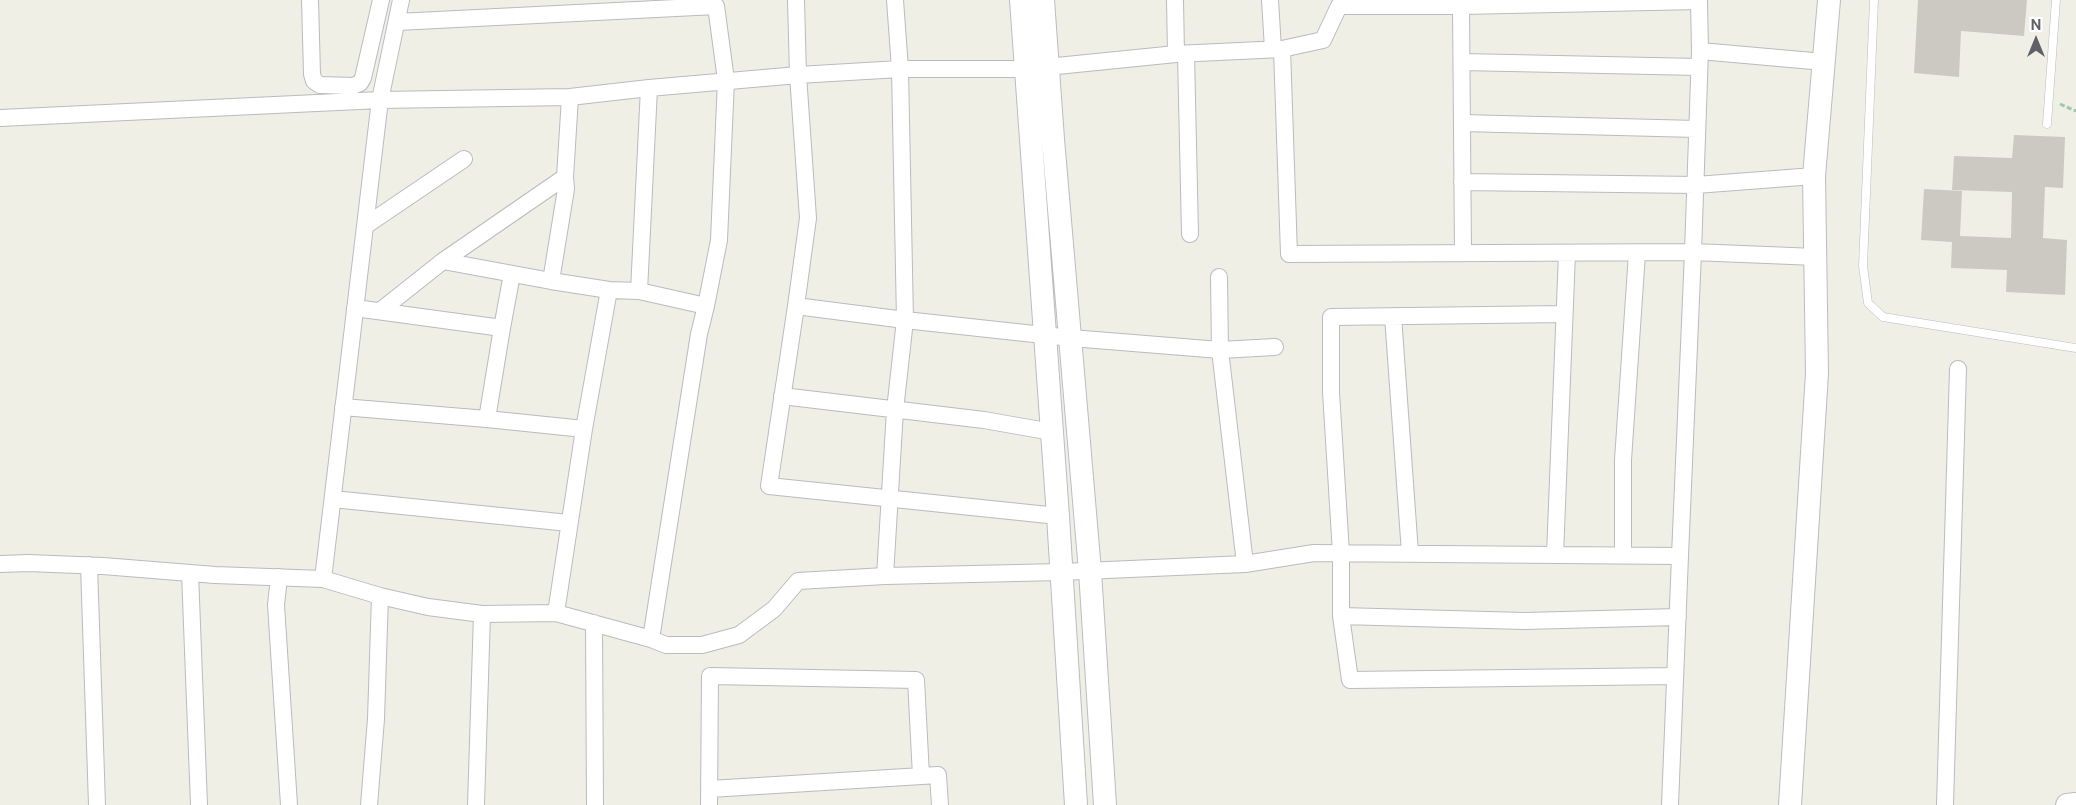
<!DOCTYPE html>
<style>
body{margin:0}
#map{position:relative;width:2076px;height:805px;overflow:hidden;background:#f0efe6;font-family:"Public Sans",sans-serif}
canvas{display:block}
.north{position:absolute;left:2011px;top:15px;width:50px;height:50px;-webkit-text-stroke:4px #fff;paint-order:stroke;rotate:0deg;font-size:14px;font-weight:700;line-height:20px;text-align:center;color:#5e6166}
.north::after{content:'';display:block;margin:auto;width:18px;height:22px;background:#5e6166;clip-path:polygon(50% 0,100% 100%,50% 72%,0 100%)}
</style>
<div id="map">
<canvas width="2076" height="805"></canvas>
<div class="north">N</div>
</div>
<script>
const ctx = document.querySelector('canvas').getContext('2d');
ctx.lineJoin = 'round';
function fill(path, color) { ctx.fillStyle = color; ctx.fill(path, 'evenodd'); }
const toPath = rows => new Path2D(rows.map(r => 'M' + r).join(''));
function trace(path, color, width, dash) { ctx.strokeStyle = color; ctx.lineWidth = width; ctx.lineCap = dash ? 'butt' : 'round'; ctx.setLineDash(dash || []); ctx.stroke(path); }
const building = toPath([
 [1918,0,2027,0,2024,36,1961,31,1959,77,1914,73],
 [2014,135,2065,137,2063,188,2045,187,2043,238,2067,240,2065,295,2006,292,2007,270,1951,268,1952,242,1921,240,1924,189,1962,191,1960,236,2011,238,2012,192,1952,190,1954,156,2012,158]
]);
const path = toPath([
 [2060,104,2076,111]
]);
const lane = toPath([
 [1874,0,1863,266,1868,303,1883,317,2076,348],
 [2047,124,2056,0]
]);
const street = toPath([
 [310,0,312,74,314,81,320,85,353,86,360,83,363,78,381,0],
 [401,0,380,100,323,579,380,596,428,607,482,614,556,613,651,639],
 [796,0,798,75,808,218,796,306,905,320,1071,338,1220,350,1275,347],
 [1175,0,1176,54],
 [1270,0,1273,49],
 [1461,6,1699,1,1700,51],
 [397,22,716,6,726,80,719,240,706,306],
 [1282,49,1323,40,1339,6,1461,6,1463,253],
 [1186,54,1190,234],
 [1462,62,1699,67],
 [570,97,565,177,566,189,551,281,609,290,639,291,706,306,699,334,651,639,666,645,702,645,739,635,774,609,798,581,885,576,1061,572,1245,564,1220,350,1219,277],
 [0,118,380,100,570,97,649,88,798,75,900,69,1027,69,1176,54,1282,49,1289,254,1693,252,1700,51,1824,62],
 [1462,123,1697,129],
 [1462,182,1696,185,1814,176],
 [365,226,464,159],
 [443,261,565,177],
 [639,291,649,88],
 [796,306,769,486,1058,516],
 [380,311,443,261,551,281],
 [1564,314,1331,317,1331,392,1341,553,1341,616,1524,621,1678,617],
 [1393,316,1410,553],
 [502,328,512,274],
 [782,396,984,420,1052,432],
 [343,407,487,419,502,328,355,308],
 [487,419,584,429,556,613],
 [584,429,609,290],
 [333,499,569,523],
 [1555,555,1567,253],
 [1623,555,1623,460,1637,253],
 [0,564,28,563,103,566,215,575,323,579],
 [1245,564,1314,553,1680,556,1693,252,1816,257],
 [89,565,97,805],
 [190,573,199,805],
 [885,576,895,410,905,320,900,69,895,0],
 [279,577,276,605,289,805],
 [1341,616,1350,680,1675,676],
 [594,623,595,805],
 [710,789,938,775,940,805],
 [369,805,376,719,380,596],
 [476,805,482,614],
 [709,805,710,676,916,680,921,776],
 [1670,805,1680,556],
 [1945,805,1958,369]
]);
const secondary = toPath([
 [1021,0,1058,516,1076,805],
 [1043,0,1053,139,1090,571,1105,805],
 [1790,805,1817,373,1814,176,1829,0],
 [2067,805,2076,804]
]);
fill(building, '#ccc9c3');
trace(lane, '#b8bbc0', 9);
trace(street, '#b8bbc0', 18);
trace(secondary, '#b9bcc2', 24);
trace(path, '#9cc8ad', 3, [5, 2.5]);
trace(lane, '#fff', 8);
trace(street, '#fff', 16);
trace(secondary, '#fff', 22);
</script>
